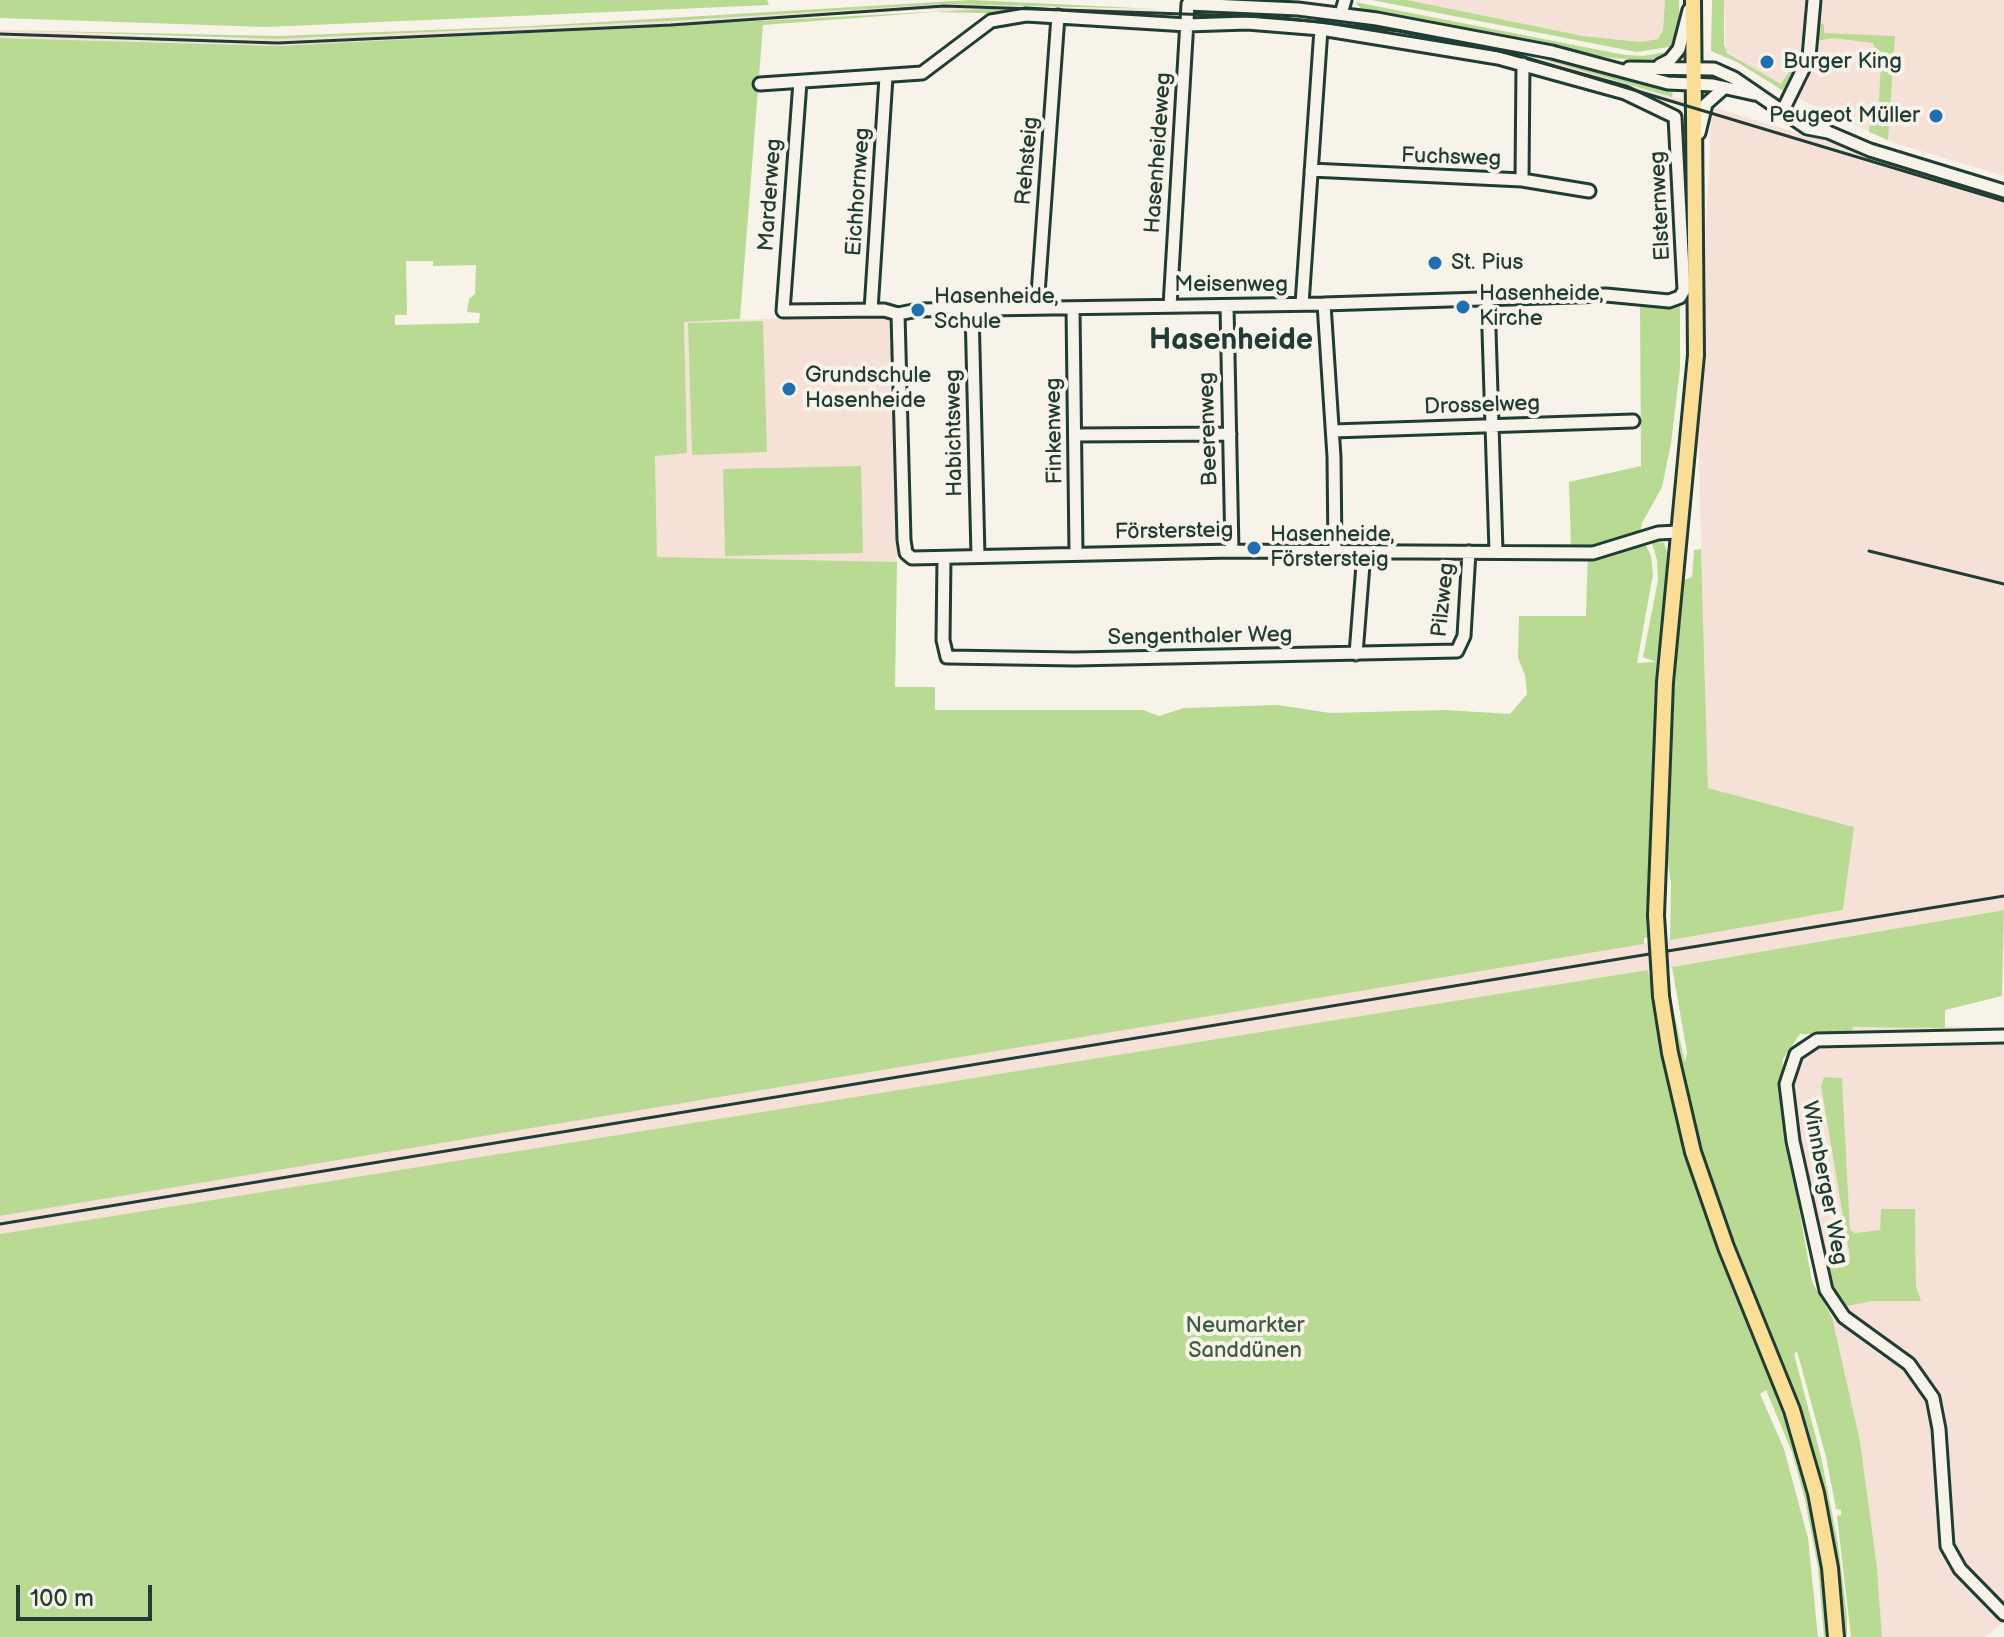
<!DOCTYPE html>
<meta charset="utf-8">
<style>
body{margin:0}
#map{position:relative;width:2004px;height:1637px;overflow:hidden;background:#f7f3e8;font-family:"Balsamiq Sans",sans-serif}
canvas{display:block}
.scale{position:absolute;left:16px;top:1585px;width:136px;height:36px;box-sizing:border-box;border:4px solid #1f3d34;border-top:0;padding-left:10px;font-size:24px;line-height:28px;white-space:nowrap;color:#1f3d34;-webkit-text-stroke:6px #f7f3e8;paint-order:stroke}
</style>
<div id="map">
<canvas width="2004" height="1637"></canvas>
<div class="scale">100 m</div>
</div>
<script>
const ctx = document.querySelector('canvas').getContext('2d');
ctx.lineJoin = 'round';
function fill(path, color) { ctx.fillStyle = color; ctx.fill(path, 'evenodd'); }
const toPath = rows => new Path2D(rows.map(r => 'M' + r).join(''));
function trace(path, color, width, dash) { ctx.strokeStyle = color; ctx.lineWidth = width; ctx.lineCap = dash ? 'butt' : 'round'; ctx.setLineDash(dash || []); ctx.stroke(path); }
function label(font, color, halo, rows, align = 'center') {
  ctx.font = font + ' "Balsamiq Sans",sans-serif'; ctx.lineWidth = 8; ctx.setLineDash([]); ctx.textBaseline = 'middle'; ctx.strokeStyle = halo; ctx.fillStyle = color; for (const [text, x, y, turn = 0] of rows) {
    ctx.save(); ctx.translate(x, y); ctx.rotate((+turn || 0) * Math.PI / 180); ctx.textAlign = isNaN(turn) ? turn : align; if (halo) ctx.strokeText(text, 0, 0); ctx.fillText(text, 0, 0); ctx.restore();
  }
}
const built = toPath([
 [1407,0,1665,0,1663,30,1658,39,1640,42,1583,36],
 [1724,0,2004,0,2004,176,1894,143,1798,98,1726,51],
 [944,4,1157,10,1157,14,919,10,605,31,279,46,0,38,0,30,225,39,307,38,671,21],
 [1197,11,1336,20,1458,39,1549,61,1683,100,1685,106,1495,53,1437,41,1295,22,1193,16],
 [1712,107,2004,195,2004,910,1672,967,0,1234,0,1216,1843,910,1854,827,1708,788,1698,432,1705,344,1706,227],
 [883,316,892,324,897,562,657,558,655,455,687,453,684,321],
 [1932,1026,2004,1028,2004,1622,1985,1637,1882,1637,1877,1567,1860,1441,1832,1317,1847,1306,1872,1301,1921,1301,1916,1287,1915,1209,1881,1209,1880,1230,1855,1233,1850,1230,1842,1078,1824,1077,1821,1086,1850,1260,1825,1266,1792,1105,1792,1076,1802,1058,1833,1033,1852,1034,1852,1027]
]);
const green = toPath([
 [0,0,767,0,769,5,266,27,0,18],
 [971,0,1157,9,944,4,671,21,278,39,0,30,278,36,533,26],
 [1372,0,1407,0,1583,36,1640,42,1658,39,1663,30,1665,0,1679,0,1680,29,1675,46,1637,52],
 [1712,0,1724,0,1724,44,1727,53,1781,84,1798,59,1803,59,1788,90,1785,92,1737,62,1711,51],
 [1355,2,1625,55,1644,56,1671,51,1648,61,1612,58,1372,13,1362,10],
 [986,9,1157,14,1157,17,934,12,763,25,740,319,684,322,687,453,655,456,657,557,897,562,895,687,935,687,935,710,1143,710,1159,716,1184,708,1278,705,1330,713,1445,710,1510,714,1527,694,1525,675,1518,658,1519,616,1586,616,1588,547,1571,547,1569,482,1641,466,1640,303,1662,306,1680,302,1680,369,1671,443,1662,487,1642,523,1640,533,1651,556,1653,574,1637,663,1656,662,1643,657,1658,580,1657,560,1651,540,1664,543,1667,552,1654,754,1649,937,1644,938,1644,944,0,1216,0,38,279,46],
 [406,261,433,261,433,266,476,265,475,294,469,299,467,312,480,313,479,323,395,325,395,315,407,315],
 [1202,9,1295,13,1398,26,1533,53,1673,90,1672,97,1532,56,1398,28,1295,16,1197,11],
 [1816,23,1824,24,1824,33,1895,36,1888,140,1869,132,1870,117,1878,117,1881,63,1873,43,1833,38,1816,41],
 [763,321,767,452,692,455,688,323],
 [861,466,863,553,725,556,723,469],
 [1701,549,1708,788,1854,827,1843,910,1670,940,1671,883,1665,845,1677,652,1684,580,1692,577,1694,550],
 [2004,910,2002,996,1945,1010,1945,1028,1853,1027,1852,1034,1800,1034,1783,1059,1780,1101,1812,1282,1832,1317,1860,1441,1877,1567,1882,1637,1851,1637,1837,1516,1841,1515,1841,1510,1836,1509,1826,1457,1797,1351,1794,1354,1821,1457,1838,1544,1847,1616,1847,1637,1842,1637,1831,1537,1809,1443,1714,1194,1692,1123,1673,1025,1670,995,1685,1062,1687,1052,1672,967],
 [1648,970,1685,1150,1775,1384,1806,1481,1820,1551,1828,1637,1824,1637,1818,1568,1805,1500,1792,1452,1766,1390,1760,1394,1784,1449,1808,1538,1818,1637,0,1637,0,1234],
 [1824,1077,1842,1078,1850,1230,1855,1233,1880,1230,1881,1209,1915,1209,1916,1287,1921,1301,1873,1301,1847,1306,1833,1286,1825,1266,1850,1259,1821,1086]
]);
const minor = toPath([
 [1341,14,1345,0],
 [1660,65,1670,60,1679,49,1689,10],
 [1629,68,1714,69,1734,78,1807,128,1828,132],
 [760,84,922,73,991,21,1026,15,1187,25,1247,23,1321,29,1498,58,1625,93,1675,117,1684,290,1680,297,1669,301,1606,295,1324,304,918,310,898,314,884,310,783,311,800,82],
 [1783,110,1809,57,1814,0],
 [1793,116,1808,118,1828,132,1870,150,2004,191],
 [1699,133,1706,104,1724,88],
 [1311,170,1522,180,1589,191],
 [1522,180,1523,64],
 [1488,299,1496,551],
 [1302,304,1321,29],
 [1324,304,1334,457,1335,552],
 [1170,306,1188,4,1298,9,1377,19,1552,52,1668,83,1713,85,1754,94],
 [1227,306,1232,551],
 [1037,308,1058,16],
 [1073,308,1076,554],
 [972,309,978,556],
 [871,310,886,77],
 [898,314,904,540,906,553,912,558,1232,551,1593,553,1658,533,1678,532],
 [1333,431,1633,421],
 [1075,435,1230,434],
 [944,558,943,640,947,657,1075,659,1457,651,1464,636,1469,552],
 [1356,654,1364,552],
 [2004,1036,1817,1040,1796,1054,1786,1084,1793,1141,1826,1290,1844,1317,1909,1364,1933,1398,1939,1429,1947,1546,1960,1569,2004,1614]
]);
const major = toPath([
 [1656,915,1665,682,1696,355,1693,0],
 [1661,996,1670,1053,1693,1152,1726,1247,1792,1410,1816,1493,1830,1568,1836,1637]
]);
const rail = toPath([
 [0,34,278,43,671,25,944,6,1274,17,1398,31,1514,54,2004,201],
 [1869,551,2004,584],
 [0,1224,2004,896]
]);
const majorBridge = toPath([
 [1656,915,1661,996]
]);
const markers = [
 [1767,62,8,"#1f6fb2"],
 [1936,116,8,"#1f6fb2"],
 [1435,263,8,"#1f6fb2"],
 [1463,307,8,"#1f6fb2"],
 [918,310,8,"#1f6fb2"],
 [789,389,8,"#1f6fb2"],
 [1254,548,8,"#1f6fb2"]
];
const poiNames = [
 ["Burger King",1783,62],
 ["Peugeot Müller",1920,116,"right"],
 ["St. Pius",1451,263],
 ["Hasenheide,",1479,294],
 ["Kirche",1479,319],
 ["Hasenheide,",934,297],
 ["Schule",934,322],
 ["Grundschule",805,376],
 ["Hasenheide",805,401],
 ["Hasenheide,",1270,535],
 ["Förstersteig",1270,560]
];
const streetNames = [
 ["Hasenheideweg",1159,153,-86],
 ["Fuchsweg",1451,158,2],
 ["Rehsteig",1028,161,-85],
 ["Eichhornweg",859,192,-86],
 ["Marderweg",771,195,-86],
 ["Elsternweg",1661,206,-93],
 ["Meisenweg",1231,285],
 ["Drosselweg",1482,406,-2],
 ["Beerenweg",1209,429,-92],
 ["Finkenweg",1055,431,-91],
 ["Habichtsweg",955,433,-91],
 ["Förstersteig",1174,532,-1],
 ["Pilzweg",1444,600,-84],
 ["Sengenthaler Weg",1200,637,-1],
 ["Winnberger Weg",1824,1183,79]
];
const parkNames = [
 ["Neumarkter",1245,1326],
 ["Sanddünen",1245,1351]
];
const districtNames = [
 ["Hasenheide",1231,341]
];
fill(built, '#f6e1d8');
fill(green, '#b9da93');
trace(minor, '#1f3d34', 17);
trace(major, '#1f3d34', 20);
trace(minor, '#f7f3e8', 11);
trace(major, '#fbde96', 14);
trace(rail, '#1f3d34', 3);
trace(majorBridge, '#1f3d34', 20, []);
trace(majorBridge, '#fbde96', 14);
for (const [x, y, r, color] of markers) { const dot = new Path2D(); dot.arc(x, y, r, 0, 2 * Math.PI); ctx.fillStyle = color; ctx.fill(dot); trace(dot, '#f7f3e8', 3); }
label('22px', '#1f3d34', '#f7f3e8', poiNames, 'left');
label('22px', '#1f3d34', '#f7f3e8', streetNames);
label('22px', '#3e5c47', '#f7f3e8', parkNames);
label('bold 30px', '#1f3d34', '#f7f3e8', districtNames);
</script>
